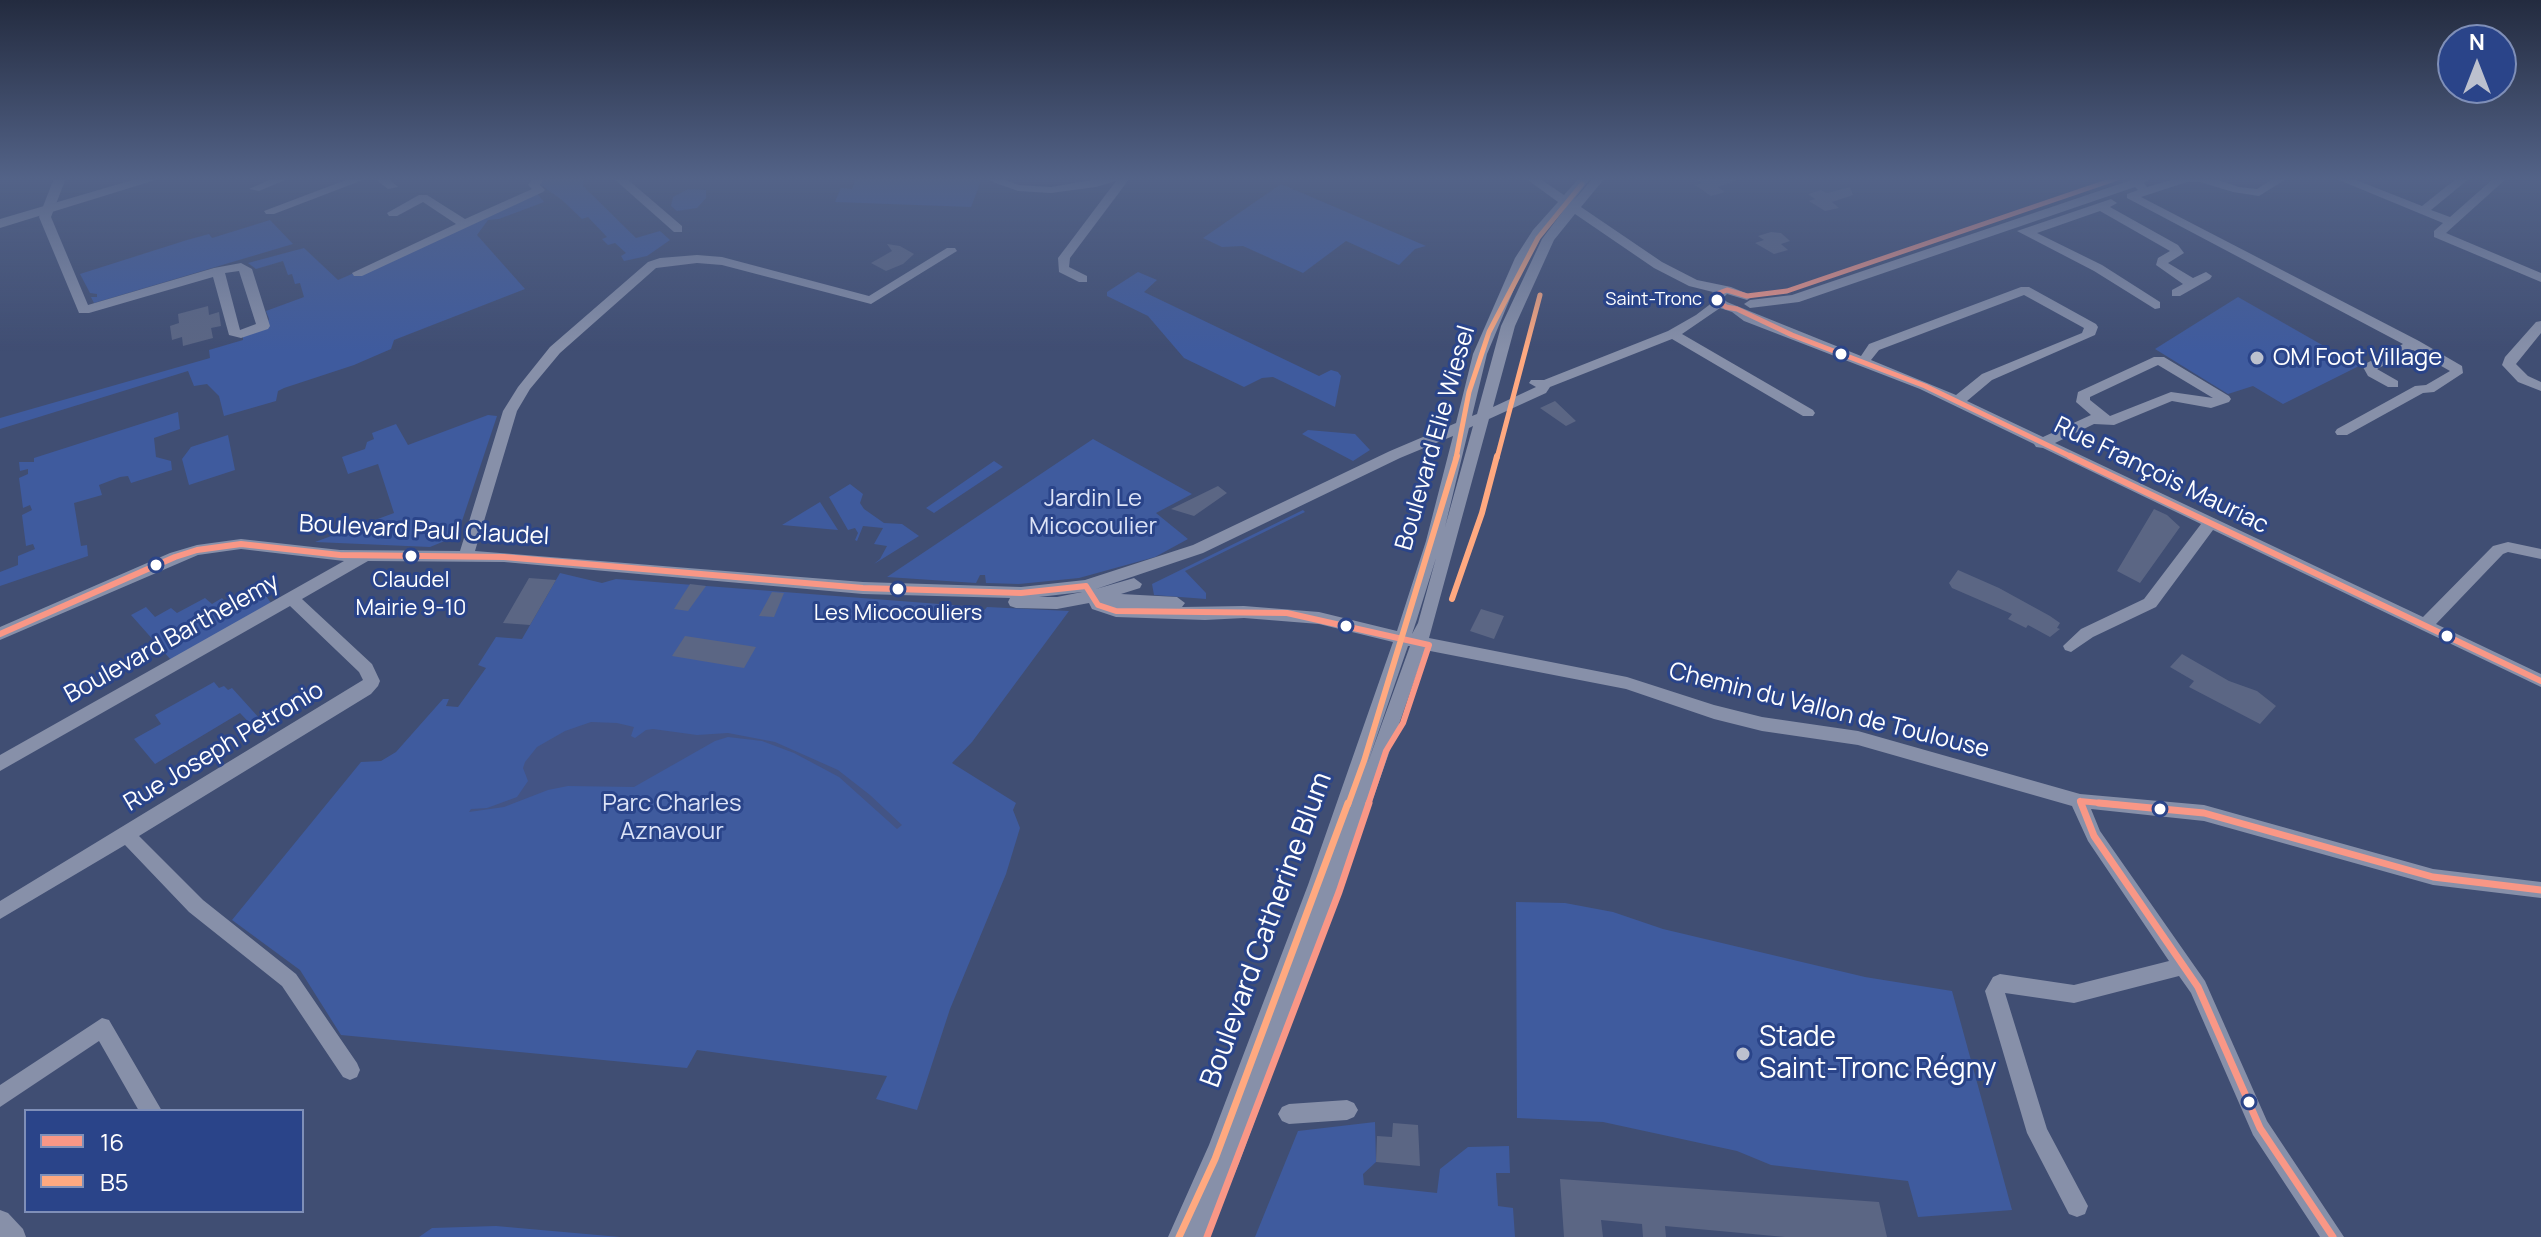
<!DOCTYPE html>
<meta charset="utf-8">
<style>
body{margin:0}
#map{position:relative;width:2541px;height:1237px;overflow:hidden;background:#404e73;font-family:Manrope,sans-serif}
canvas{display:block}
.legend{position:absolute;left:24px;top:1109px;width:280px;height:104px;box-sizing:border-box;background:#2a4489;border:2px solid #7f8fb8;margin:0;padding:10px 14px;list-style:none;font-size:24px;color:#fff}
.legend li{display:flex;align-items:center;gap:16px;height:40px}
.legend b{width:40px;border:2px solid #7f8fb8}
.north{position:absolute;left:2437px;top:24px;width:80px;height:80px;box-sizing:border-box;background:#2a4489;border:2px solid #7f8fb8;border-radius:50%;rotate:0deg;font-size:22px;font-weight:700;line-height:32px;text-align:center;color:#fff}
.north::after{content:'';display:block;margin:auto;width:28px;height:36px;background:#bcc1ce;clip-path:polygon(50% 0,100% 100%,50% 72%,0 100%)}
</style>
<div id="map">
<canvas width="2541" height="1237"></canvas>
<ul class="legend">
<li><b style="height:10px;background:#f99786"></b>16</li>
<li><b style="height:10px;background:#ffa980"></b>B5</li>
</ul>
<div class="north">N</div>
</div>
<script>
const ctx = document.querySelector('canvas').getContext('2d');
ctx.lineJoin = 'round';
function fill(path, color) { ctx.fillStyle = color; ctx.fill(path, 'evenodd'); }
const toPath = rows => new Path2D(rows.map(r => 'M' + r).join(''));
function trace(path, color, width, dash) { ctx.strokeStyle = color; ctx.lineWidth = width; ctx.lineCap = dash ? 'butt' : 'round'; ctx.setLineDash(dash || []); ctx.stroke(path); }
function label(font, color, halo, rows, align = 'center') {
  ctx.font = font + ' Manrope,sans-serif'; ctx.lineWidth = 6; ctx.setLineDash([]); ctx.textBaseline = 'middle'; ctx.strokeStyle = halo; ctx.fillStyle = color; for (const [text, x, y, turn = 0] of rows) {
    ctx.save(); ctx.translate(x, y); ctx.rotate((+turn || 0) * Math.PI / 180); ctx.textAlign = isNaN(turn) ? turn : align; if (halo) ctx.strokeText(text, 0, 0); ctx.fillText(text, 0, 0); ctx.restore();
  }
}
const green = toPath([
 [547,178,584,178,583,186,636,238,660,231,670,240,647,256,624,261,621,256,626,253,615,243,608,245,602,239,607,237,588,217,582,219,562,200,538,183],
 [856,178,976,178,981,181,971,207,835,202,841,188,852,189],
 [1281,184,1426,246,1415,249,1399,265,1346,241,1303,273,1243,246,1222,247,1203,238],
 [688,189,706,190,706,198,697,208,677,211,671,206,673,197],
 [537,193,544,202,499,219,488,220,477,235,525,289,394,340,391,349,354,365,284,388,278,391,276,401,224,416,219,396,207,384,194,386,188,371,0,429,0,418,210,358,209,350,243,340,243,336,266,325,269,319,266,311,304,297,300,283,295,284,292,274,288,275,283,261,256,269,248,263,304,248,338,280],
 [270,220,293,244,94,303,91,297,97,297,97,294,90,293,80,274,187,240,209,234,212,238],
 [1138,272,1157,280,1144,292,1319,376,1331,370,1338,372,1341,376,1335,407,1273,377,1262,378,1244,387,1184,358,1148,316,1107,296,1107,292],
 [2238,297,2359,366,2283,404,2253,386,2228,394,2155,349],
 [178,412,180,429,154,438,156,457,171,461,172,470,131,483,128,476,120,477,99,485,102,495,74,503,81,546,87,545,88,556,0,586,0,572,18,565,18,556,35,549,33,544,26,546,22,515,32,510,30,505,23,508,19,478,28,474,28,469,20,471,19,462,34,462,34,458],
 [488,415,497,416,457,536,430,547,315,542,394,513,378,464,348,474,342,457,365,449,367,442,374,439,372,433,396,424,408,445],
 [1308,430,1355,434,1370,450,1353,461,1302,434],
 [228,435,235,470,189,485,182,459,191,447],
 [1093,439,1192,494,1156,513,1188,539,1155,557,1079,578,1019,584,986,583,985,575,980,575,976,583,887,577],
 [994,461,1003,467,934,513,926,508],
 [850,484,863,494,860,503,864,509,884,523,902,524,919,536,874,564,880,559,887,546,874,544,883,528,863,526,857,541,855,540,858,533,855,528,848,530,829,497],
 [820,502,838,530,782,525],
 [1303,510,1305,512,1185,571,1206,593,1206,599,1154,595,1152,584],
 [560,573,602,583,616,579,965,606,967,616,979,616,987,607,1069,611,972,742,952,763,1016,803,1013,810,1020,828,1006,874,950,1009,917,1110,876,1099,887,1076,697,1050,687,1068,341,1035,300,970,232,920,361,762,381,761,396,752,443,699,449,699,446,706,458,707,486,668,478,665,496,637,522,639],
 [264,593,271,603,171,660,131,615,146,607,155,617,171,608,177,613,205,598,212,604,222,598,235,611],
 [214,682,219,688,224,686,228,690,232,688,270,730,262,736,240,713,155,764,134,739,161,724,155,715],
 [1516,902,1565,903,1613,912,1663,929,1865,977,1952,991,2012,1210,1918,1217,1908,1181,1771,1165,1737,1151,1603,1122,1517,1118],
 [1375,1122,1376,1162,1363,1174,1364,1185,1437,1193,1440,1169,1468,1147,1509,1146,1510,1173,1496,1173,1498,1206,1513,1208,1515,1237,1255,1237,1298,1131],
 [496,1226,620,1237,419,1237,432,1228]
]);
const water = toPath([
 [591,722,617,723,634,727,631,736,635,738,646,730,653,729,697,735,728,733,775,742,838,770,870,795,902,825,897,829,839,777,794,753,762,741,728,737,715,741,634,787,568,786,548,790,504,807,469,812,471,809,487,808,517,797,528,781,523,768,525,762,537,747,565,731]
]);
const building = toPath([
 [1694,178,1736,178,1736,181,1718,187,1725,192,1711,196,1695,185,1702,183],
 [1850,187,1853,195,1832,202,1839,208,1825,211,1809,201,1815,199,1808,194,1821,190,1827,193],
 [1771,232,1781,233,1790,241,1781,244,1788,250,1774,254,1755,243,1764,240,1758,236],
 [887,244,900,246,914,254,903,264,886,271,871,263,892,251],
 [208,306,209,315,219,312,221,326,211,328,213,338,183,346,182,337,172,340,170,326,179,323,178,314],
 [1555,401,1576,421,1566,426,1540,408],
 [1218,486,1227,493,1194,516,1171,509],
 [2154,509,2167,515,2180,527,2140,583,2117,571],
 [1958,570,1999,588,2050,616,2060,623,2057,628,2060,629,2050,637,2028,625,2026,628,2008,619,2012,614,1952,588,1949,583],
 [529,578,556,580,530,625,503,623],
 [690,584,706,586,688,611,674,609],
 [772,592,784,593,774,617,759,616],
 [1481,609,1504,616,1494,639,1470,631],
 [685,636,737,644,756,647,744,668,672,656],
 [2182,654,2229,681,2257,691,2276,706,2260,724,2189,687,2194,681,2170,667],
 [1393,1123,1418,1125,1420,1166,1376,1162,1377,1136,1392,1137],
 [1560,1179,1879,1202,1887,1237,1785,1237,1665,1226,1666,1237,1643,1237,1642,1224,1601,1220,1603,1237,1564,1237]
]);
const minor = toPath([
 [54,178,66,178,51,217,88,305,214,268,241,263,252,269,270,326,268,329,241,338,229,335,213,277,89,313,79,313,39,217,54,178],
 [239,271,256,324,240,330,225,273,239,271],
 [273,178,290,178,259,191,249,189,273,178],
 [351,178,368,178,274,214,266,214,264,211,351,178],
 [374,178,388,178,398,187,388,189,374,178],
 [533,178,545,178,540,185,545,190,543,192,362,276,354,276,352,273,456,224,423,202,397,216,389,216,387,213,419,195,427,195,465,219,532,189,528,185,533,178],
 [613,178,626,178,682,226,682,232,674,232,613,178],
 [982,178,1000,178,1019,185,1051,187,1102,178,1130,178,1070,258,1069,267,1087,276,1087,282,1079,282,1059,272,1058,258,1116,181,1096,187,1051,193,1018,191,982,178],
 [1525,178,1539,178,1564,195,1579,178,1591,178,1573,201,1593,178,1605,178,1581,207,1662,262,1697,280,1731,287,1753,296,1747,300,1727,294,1723,298,1727,302,1861,356,1869,344,2021,287,2029,287,2096,324,2098,327,2095,335,1992,380,1967,401,2043,437,2091,415,2076,402,2078,392,2154,357,2164,357,2229,396,2231,399,2229,402,2211,408,2172,401,2114,425,2094,424,2055,443,2423,617,2493,546,2508,542,2541,549,2541,559,2508,552,2503,554,2436,624,2541,674,2541,687,2213,530,2156,607,2093,637,2071,652,2065,650,2063,646,2081,629,2144,599,2201,524,2043,448,2036,447,2034,444,1920,389,1744,321,1732,312,1720,308,1682,334,1813,410,1815,413,1813,416,1803,416,1672,339,1550,387,1546,393,1489,419,1429,638,1627,677,1714,705,1762,717,1858,731,2080,794,2204,805,2433,869,2541,882,2541,898,2433,885,2204,821,2091,809,2100,831,2205,981,2267,1121,2344,1237,2320,1237,2253,1135,2191,993,2179,976,2074,1003,2005,993,2047,1129,2088,1206,2085,1214,2077,1217,2069,1214,2027,1133,1985,991,1993,977,2000,974,2074,985,2169,961,2088,841,2072,806,1858,745,1762,731,1714,719,1626,689,1425,650,1341,890,1239,1163,1208,1237,1168,1237,1209,1145,1308,885,1393,642,1319,624,1244,618,1205,620,1116,617,1092,609,1089,603,1057,609,1016,608,1010,606,1008,602,1010,598,863,594,504,562,368,561,302,599,372,664,380,681,378,686,371,694,139,836,203,900,296,974,357,1063,360,1070,357,1077,350,1080,343,1077,282,986,189,912,125,845,0,919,0,901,363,680,359,672,290,606,0,771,0,755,344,561,241,549,198,555,0,640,0,627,170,553,197,545,241,539,340,550,460,551,503,411,518,387,550,347,648,262,660,258,697,255,722,257,869,296,947,248,955,248,957,251,871,304,722,265,697,263,656,268,560,353,530,389,517,411,475,551,863,582,1021,587,1085,580,1193,545,1390,451,1456,423,1473,354,1515,258,1533,230,1558,202,1525,178],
 [1566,207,1542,239,1501,326,1477,414,1472,416,1487,354,1527,258,1542,235,1566,207],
 [1575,214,1654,268,1689,286,1713,292,1710,298,1713,302,1696,315,1668,331,1544,380,1531,380,1529,383,1536,387,1493,407,1515,326,1554,240,1575,214],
 [2024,295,2084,328,2082,333,1982,374,1956,395,1871,360,1879,350,2024,295],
 [2158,365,2213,398,2171,392,2110,416,2090,400,2090,397,2158,365],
 [1473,426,1445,527,1469,428,1473,426],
 [1453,436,1426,541,1397,631,1319,612,1244,606,1182,607,1185,603,1177,597,1121,594,1140,588,1142,584,1134,578,1096,589,1203,553,1400,458,1453,436],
 [1436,558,1418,623,1412,634,1417,619,1436,558],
 [1082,592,1057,597,1039,597,1082,592],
 [1408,646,1410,646,1367,765,1408,646],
 [2137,178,2147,178,2149,180,2144,183,2147,187,2177,178,2213,178,2239,187,2257,189,2274,178,2288,178,2259,196,2233,192,2200,182,2187,182,2141,197,2419,341,2462,366,2463,373,2434,392,2423,393,2347,435,2337,435,2335,432,2337,429,2415,386,2426,385,2450,371,2413,350,2377,369,2398,381,2398,387,2388,387,2368,376,2363,367,2365,364,2403,344,2127,198,2127,194,2138,190,2135,187,1799,302,1750,308,1744,304,1750,300,1792,295,2137,178],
 [2334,178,2351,178,2422,206,2457,178,2470,178,2431,210,2450,217,2494,178,2507,178,2446,233,2541,273,2541,282,2434,237,2434,231,2443,223,2334,178],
 [2111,199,2117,203,2110,207,2178,245,2184,253,2168,263,2193,278,2206,272,2212,276,2210,279,2180,296,2172,296,2172,290,2183,284,2156,265,2158,258,2170,251,2100,211,2037,233,2102,265,2160,302,2160,308,2155,309,2094,271,2017,231,2111,199],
 [2541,321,2541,333,2516,364,2528,376,2541,382,2541,391,2518,382,2502,365,2505,357,2536,322,2541,321],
 [102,1018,109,1020,162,1111,139,1111,99,1041,0,1107,0,1085,102,1018],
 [1347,1100,1354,1103,1358,1110,1354,1117,1347,1120,1289,1124,1282,1121,1278,1114,1282,1107,1289,1104,1347,1100],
 [0,1210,8,1213,23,1229,26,1237,0,1237,0,1210]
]);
const major = toPath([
 [139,178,162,178,0,228,0,219,139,178]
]);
const bus1Far2 = toPath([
 [2074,458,1925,386,1792,335,1737,309,1726,307,1717,300,1719,293,1727,290,1747,296,1787,291,2118,178]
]);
const bus1Far1 = toPath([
 [2070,456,2541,681],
 [0,634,175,557,197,550,241,544,340,555,504,557,863,588,1021,593,1086,586,1098,605,1116,611,1287,613,1429,645,1403,723,1386,751,1368,805],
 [2080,801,2082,805],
 [2080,801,2120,805]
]);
const bus1 = toPath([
 [2081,803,2094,836,2198,987,2260,1128,2333,1237],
 [2099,803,2204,813,2433,877,2541,890],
 [1207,1237,1339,892,1369,803]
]);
const bus2Far2 = toPath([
 [1456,458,1469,392,1489,332,1538,238,1582,184],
 [1497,458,1540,295]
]);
const bus2Far1 = toPath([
 [1452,599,1482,513,1497,456],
 [1348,805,1364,761,1457,456]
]);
const bus2 = toPath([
 [1179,1237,1215,1159,1348,803]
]);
const markers = [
 [1717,300,7,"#fff"],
 [1841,354,7,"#fff"],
 [2257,358,8,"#bcc1ce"],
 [411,556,7,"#fff"],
 [156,565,7,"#fff"],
 [898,589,7,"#fff"],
 [1346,626,7,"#fff"],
 [2447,636,7,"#fff"],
 [2160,809,7,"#fff"],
 [1743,1054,8,"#bcc1ce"],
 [2249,1102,7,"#fff"]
];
const farBusnames = [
 ["Saint-Tronc",1702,300]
];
const busNames = [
 ["Claudel",411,581],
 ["Mairie 9-10",411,609],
 ["Les Micocouliers",898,614]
];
const poiNames = [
 ["OM Foot Village",2273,358]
];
const streetNames = [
 ["Boulevard Elie Wiesel",1436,438,-74],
 ["Rue François Mauriac",2161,476,26],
 ["Boulevard Paul Claudel",424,531,3],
 ["Boulevard Barthelemy",172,639,-29],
 ["Chemin du Vallon de Toulouse",1829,711,14],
 ["Rue Joseph Petronio",224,747,-31]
];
const parkNames = [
 ["Jardin Le",1093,499],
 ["Micocoulier",1093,527],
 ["Parc Charles",672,804],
 ["Aznavour",672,832]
];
const nearStreetnames = [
 ["Boulevard Catherine Blum",1267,930,-70]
];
const nearPoinames = [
 ["Stade",1759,1038],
 ["Saint-Tronc Régny",1759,1070]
];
fill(green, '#3f5b9e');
fill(water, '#435485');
fill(building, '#5b6684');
fill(minor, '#8790a9');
fill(major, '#868fa6');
trace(bus1Far2, '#f99786', 5);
trace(bus1Far1, '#f99786', 6);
trace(bus1, '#f99786', 7);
trace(bus2Far2, '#ffa980', 5);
trace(bus2Far1, '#ffa980', 6);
trace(bus2, '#ffa980', 7);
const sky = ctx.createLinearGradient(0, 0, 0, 351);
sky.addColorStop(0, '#232b3f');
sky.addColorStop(0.51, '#536388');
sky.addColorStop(1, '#53638800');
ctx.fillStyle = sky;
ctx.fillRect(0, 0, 2541, 351);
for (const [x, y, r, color] of markers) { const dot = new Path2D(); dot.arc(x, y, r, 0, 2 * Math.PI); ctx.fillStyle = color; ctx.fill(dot); trace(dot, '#2a4489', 3); }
label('18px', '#fff', '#2a4489', farBusnames, 'right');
label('22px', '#fff', '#2a4489', busNames);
label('24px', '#fff', '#2a4489', poiNames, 'left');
label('24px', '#fff', '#2a4489', streetNames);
label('24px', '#dce3f7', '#2a4489', parkNames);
label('28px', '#fff', '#2a4489', nearStreetnames);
label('28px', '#fff', '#2a4489', nearPoinames, 'left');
</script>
